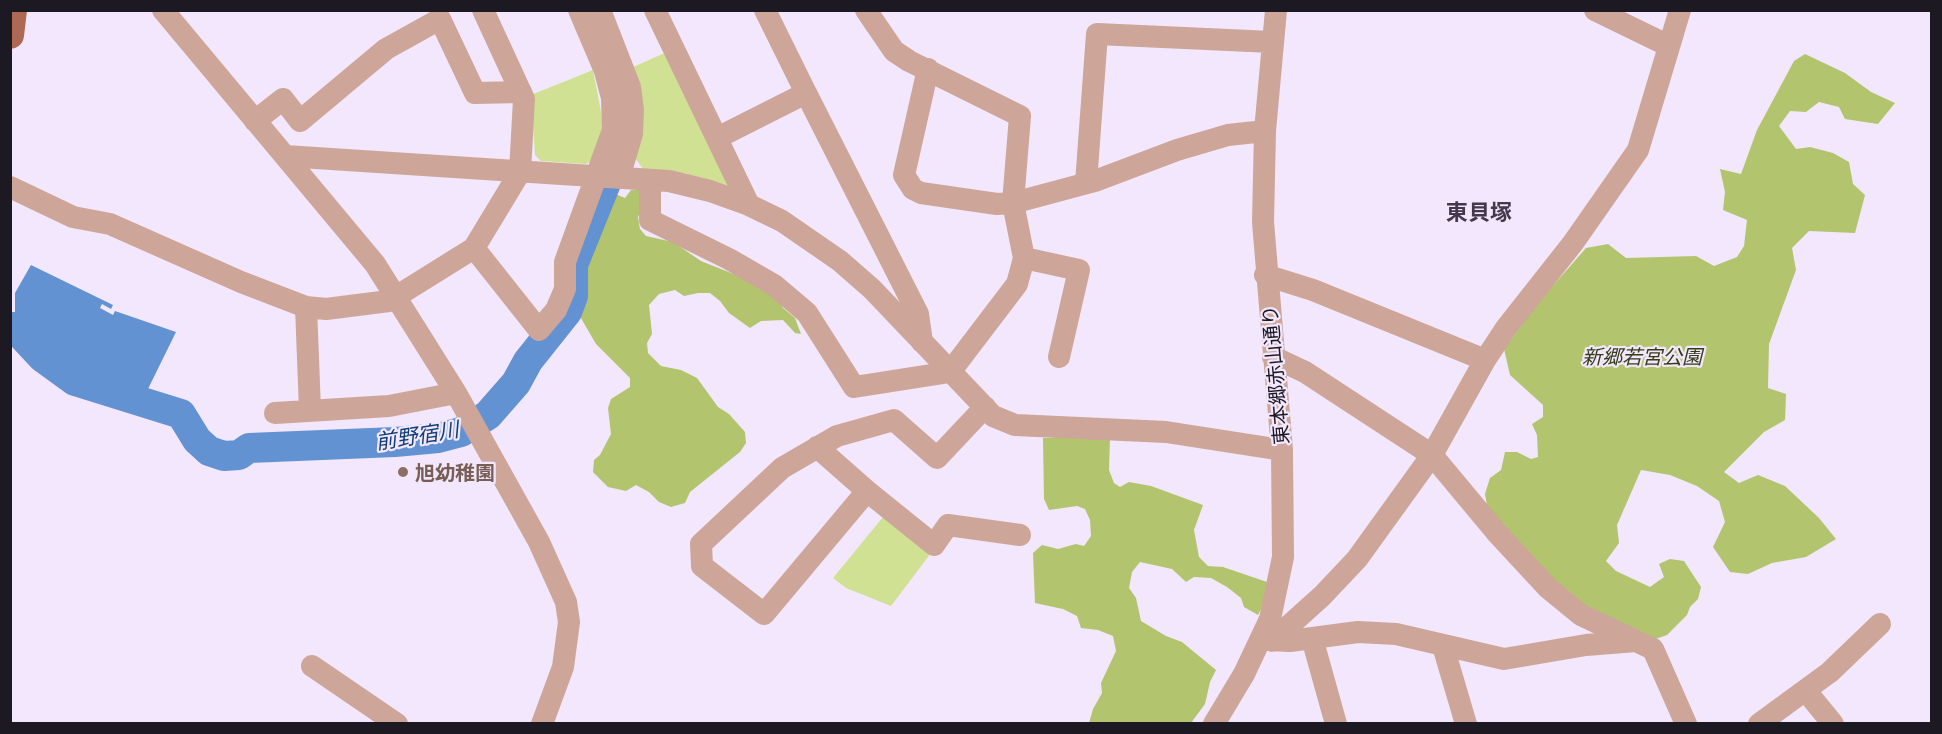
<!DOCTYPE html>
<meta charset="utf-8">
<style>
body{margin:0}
#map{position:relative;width:1942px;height:734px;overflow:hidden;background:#f2e7fc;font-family:Georgia,serif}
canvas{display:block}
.frame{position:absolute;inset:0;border:12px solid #1d1922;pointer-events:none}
</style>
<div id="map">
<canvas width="1942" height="734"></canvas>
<div class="frame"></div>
</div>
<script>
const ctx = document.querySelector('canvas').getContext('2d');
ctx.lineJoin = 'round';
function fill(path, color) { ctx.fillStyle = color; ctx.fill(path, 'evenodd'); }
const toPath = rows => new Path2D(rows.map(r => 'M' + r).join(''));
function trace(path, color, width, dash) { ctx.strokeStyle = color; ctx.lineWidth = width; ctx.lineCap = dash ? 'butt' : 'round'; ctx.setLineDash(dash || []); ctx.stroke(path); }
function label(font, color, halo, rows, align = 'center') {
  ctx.font = font + ' Georgia,"Noto Sans JP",serif'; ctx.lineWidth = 4.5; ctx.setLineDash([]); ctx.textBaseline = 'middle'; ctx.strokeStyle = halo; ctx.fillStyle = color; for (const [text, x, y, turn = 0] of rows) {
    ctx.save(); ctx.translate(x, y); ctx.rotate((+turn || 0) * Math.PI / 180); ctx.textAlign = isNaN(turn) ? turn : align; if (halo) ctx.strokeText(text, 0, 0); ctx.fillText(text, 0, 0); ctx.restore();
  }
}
const green = toPath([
 [667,52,732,180,725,188,643,169,635,158,631,68],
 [593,70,602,117,602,131,594,159,586,164,541,161,535,155,531,95],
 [883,517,931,553,891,606,846,588,833,578]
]);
const forest = toPath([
 [1805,54,1845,73,1871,92,1895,103,1878,124,1845,119,1839,107,1819,102,1806,112,1790,111,1779,126,1796,149,1810,147,1833,153,1849,162,1853,184,1865,195,1855,233,1809,231,1792,248,1796,270,1769,344,1768,388,1786,394,1785,420,1764,432,1724,472,1739,483,1758,475,1785,486,1819,518,1836,539,1806,557,1772,563,1748,574,1730,572,1713,547,1725,522,1719,501,1697,486,1670,475,1641,470,1617,525,1619,543,1606,561,1616,571,1650,587,1664,577,1659,564,1670,559,1684,561,1701,587,1698,599,1690,607,1687,615,1667,635,1650,641,1569,598,1488,511,1485,494,1490,478,1501,470,1505,452,1517,452,1531,459,1538,457,1537,435,1532,424,1543,417,1543,405,1510,375,1504,349,1537,304,1586,248,1608,244,1626,258,1696,256,1714,266,1737,257,1744,246,1747,220,1723,210,1725,192,1720,169,1741,174,1757,130,1794,61],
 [631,190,642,190,643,206,638,217,640,229,646,236,673,242,701,261,741,277,776,296,783,308,795,318,801,334,795,333,783,320,761,321,750,328,729,313,720,301,710,293,698,293,684,296,675,290,659,294,649,305,652,334,647,343,648,353,661,366,681,370,697,378,718,407,729,414,745,432,746,443,740,452,690,492,685,503,671,507,659,502,649,492,636,485,626,491,608,487,593,472,594,460,600,455,611,434,608,408,611,399,630,387,630,378,596,344,578,313,582,300,580,263,587,252,590,237,608,191,625,198],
 [1110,437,1109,470,1114,483,1120,487,1129,482,1151,486,1203,505,1194,530,1199,557,1208,566,1223,567,1267,582,1263,605,1258,615,1244,607,1241,598,1227,587,1211,578,1194,577,1186,582,1172,569,1140,562,1132,572,1129,588,1136,598,1141,621,1166,636,1182,642,1216,670,1210,682,1205,704,1191,723,1089,723,1093,709,1102,693,1101,683,1116,651,1113,636,1098,630,1081,628,1077,616,1063,609,1035,603,1033,553,1042,545,1058,549,1076,544,1084,546,1091,536,1090,520,1085,509,1077,506,1049,510,1044,499,1043,438]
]);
const water = toPath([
 [31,265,113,305,111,309,102,304,100,308,113,315,115,311,176,332,146,393,93,377,75,368,43,343,15,313,15,293]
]);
const river = toPath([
 [14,327,42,357,75,381,181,414,197,440,209,451,224,456,239,455,249,448,395,442,438,438,461,432,488,415,516,383,528,361,567,312,573,296,573,265,619,151]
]);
const minor = toPath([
 [163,10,375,264,456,393,539,542,566,602,569,622,563,667,542,724],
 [600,10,630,87,633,110,632,134,619,178],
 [655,10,749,205],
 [1595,10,1669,46],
 [928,69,904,175,913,189,921,193,997,204,1013,203,1095,181,1177,150,1228,135,1265,131],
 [806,93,918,314,922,342],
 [255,121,283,99,300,121,386,49,440,19,475,93,521,92],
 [717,138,806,93,765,10],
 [285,156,669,181,710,191,749,205,782,221,840,261,872,289,993,416,1015,425,1166,432,1282,450],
 [650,180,650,220,729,259,774,285,807,313,854,387,950,372,1017,284,1024,258,1013,203,1020,116,909,61,894,51,866,10],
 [1086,183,1097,34,1272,42],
 [10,187,73,217,110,224,241,282,306,307,326,309,389,301,474,248,520,172,524,99,483,10],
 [474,248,539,330,556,310,565,289,565,262,613,130,612,98,605,71,579,10],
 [1024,258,1079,270,1059,357],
 [1265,275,1313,290,1485,360],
 [306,307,310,410],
 [1273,357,1305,372,1432,455,1497,533,1548,588,1581,615,1653,649,1686,724],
 [985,407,937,458,894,420,837,436,782,468,701,544,702,566,764,614,867,491,934,545,948,525,1020,535],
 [275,413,389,406,456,393],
 [817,447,867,491],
 [1312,638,1336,724],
 [1268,640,1290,641,1358,632,1396,634,1504,659,1586,645,1636,641],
 [1272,641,1322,596,1357,559,1432,455,1485,360,1506,328,1573,243,1638,150,1680,10],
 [1443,646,1466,724],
 [312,666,397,724],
 [1806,691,1833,724],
 [1214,724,1244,674,1270,619,1283,557,1282,450,1263,222,1265,131,1276,10],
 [1759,724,1830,672,1880,624]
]);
const major = toPath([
 [10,35,13,10]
]);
const markers = [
 [403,472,6,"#8d6e63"]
];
const parkNames = [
 ["新郷若宮公園",1642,356]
];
const streetNames = [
 ["東本郷赤山通り",1275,375,-95]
];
const educationNames = [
 ["旭幼稚園",415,472]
];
const waterNames = [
 ["前野宿川",417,435,-9]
];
const quarterNames = [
 ["東貝塚",1479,212]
];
fill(green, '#d1e193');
fill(forest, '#b3c46f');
fill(water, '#6392d3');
trace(river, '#6392d3', 30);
trace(minor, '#cda699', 22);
trace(major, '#ad6954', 28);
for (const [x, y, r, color] of markers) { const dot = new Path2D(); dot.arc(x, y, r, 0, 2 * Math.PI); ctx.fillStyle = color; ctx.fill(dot); trace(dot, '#f2e7fc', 2); }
label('italic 20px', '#343b17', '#f2e7fc', parkNames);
label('20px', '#1d1922', '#f2e7fc', streetNames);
label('bold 20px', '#785e54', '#f2e7fc', educationNames, 'left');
label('italic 21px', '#0e3d78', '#f2e7fc', waterNames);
label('bold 22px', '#43384c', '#f2e7fc', quarterNames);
</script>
